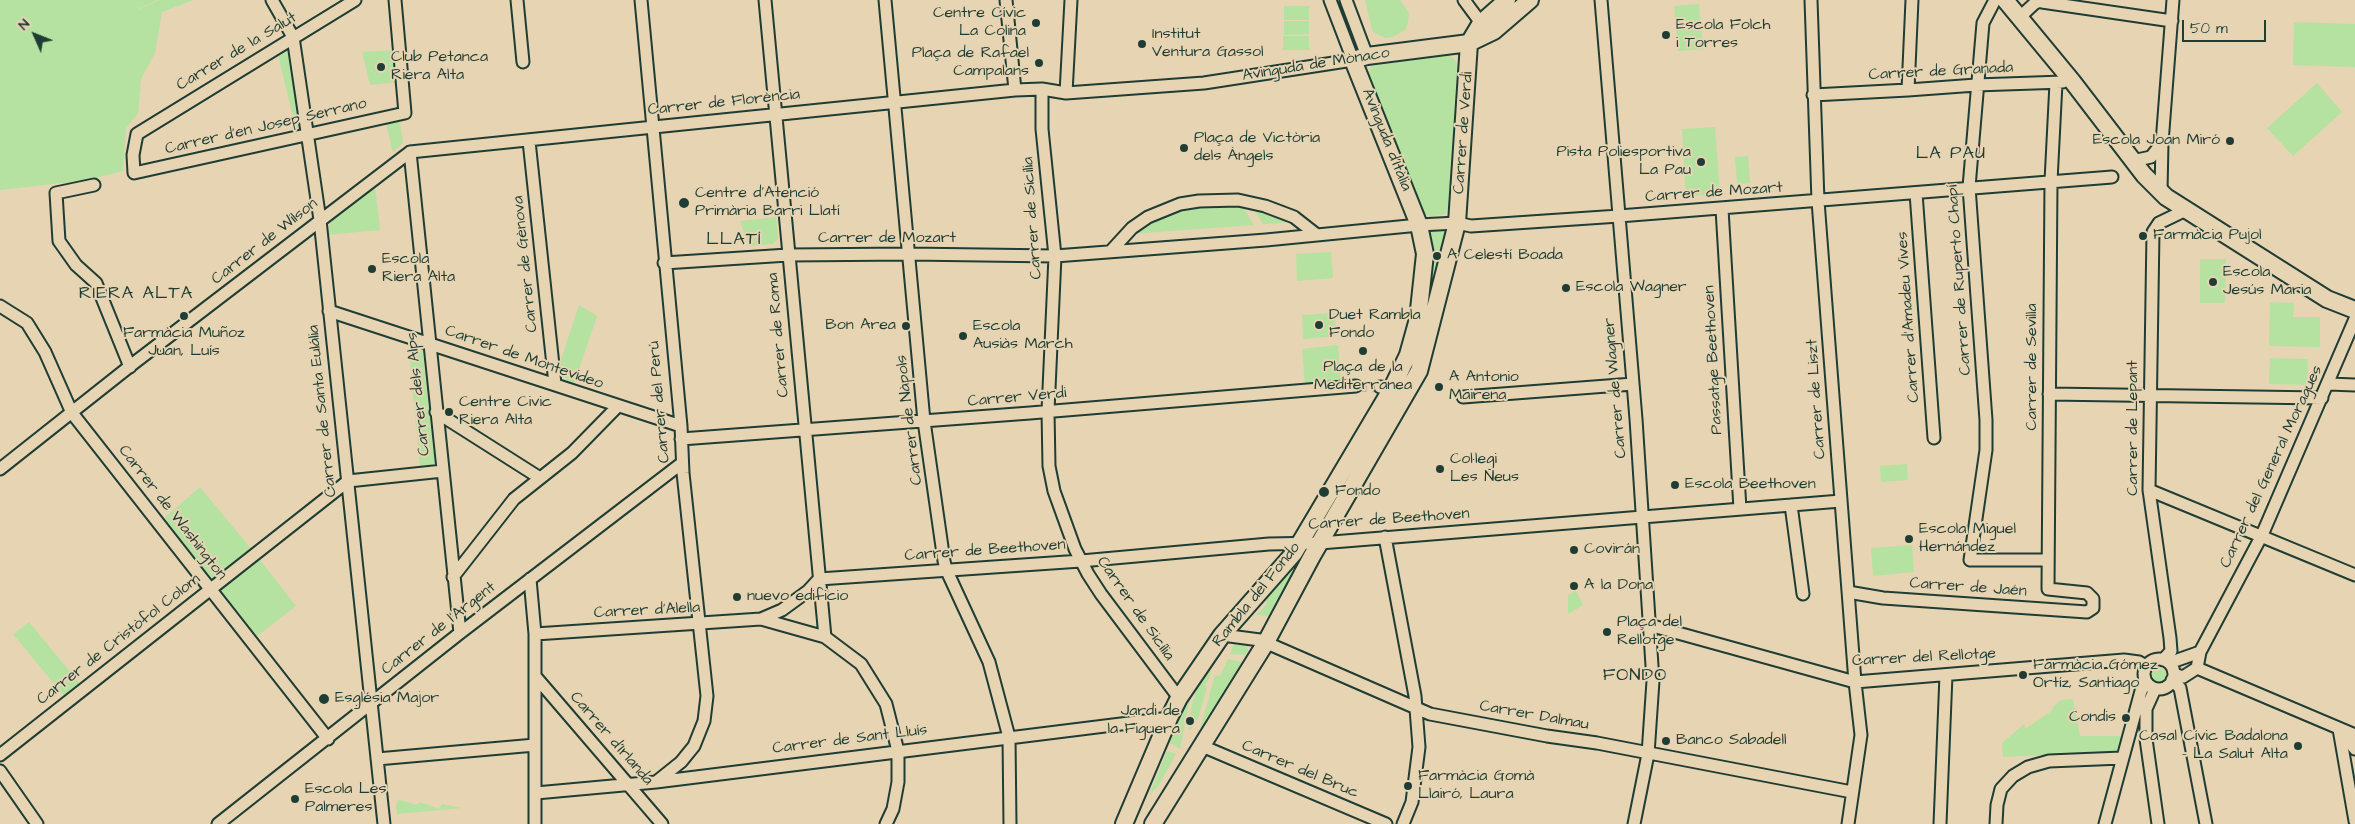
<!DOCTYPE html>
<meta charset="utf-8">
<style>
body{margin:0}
#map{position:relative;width:2355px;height:824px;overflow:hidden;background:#e6d4b2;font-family:"Architects Daughter",sans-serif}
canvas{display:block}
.north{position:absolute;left:10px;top:10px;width:50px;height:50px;-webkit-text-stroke:4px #e6d4b2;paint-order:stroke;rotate:314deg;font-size:14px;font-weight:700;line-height:20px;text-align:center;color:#1f3d34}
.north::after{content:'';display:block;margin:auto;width:18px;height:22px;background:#1f3d34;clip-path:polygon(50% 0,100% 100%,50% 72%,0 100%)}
.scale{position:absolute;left:2182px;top:20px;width:84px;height:22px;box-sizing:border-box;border:2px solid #1f3d34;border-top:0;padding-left:6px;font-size:15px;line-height:18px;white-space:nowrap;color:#1f3d34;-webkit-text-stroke:4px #e6d4b2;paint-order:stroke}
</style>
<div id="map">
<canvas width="2355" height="824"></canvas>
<div class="north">N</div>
<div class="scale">50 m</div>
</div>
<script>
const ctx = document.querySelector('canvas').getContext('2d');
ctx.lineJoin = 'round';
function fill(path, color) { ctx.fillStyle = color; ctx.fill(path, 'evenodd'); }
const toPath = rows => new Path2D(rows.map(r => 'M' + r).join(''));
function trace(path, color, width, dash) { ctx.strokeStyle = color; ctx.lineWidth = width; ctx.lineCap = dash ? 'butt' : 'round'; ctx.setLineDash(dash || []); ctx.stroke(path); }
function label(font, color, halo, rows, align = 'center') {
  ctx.font = font + ' "Architects Daughter",sans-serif'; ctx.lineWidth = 4; ctx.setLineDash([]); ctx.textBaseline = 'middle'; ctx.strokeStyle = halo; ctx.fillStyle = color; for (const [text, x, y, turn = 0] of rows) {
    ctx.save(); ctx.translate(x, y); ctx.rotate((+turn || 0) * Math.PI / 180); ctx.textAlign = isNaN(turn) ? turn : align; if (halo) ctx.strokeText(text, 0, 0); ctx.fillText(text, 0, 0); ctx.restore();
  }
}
const green = toPath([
 [0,0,157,0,141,8,136,6,140,9,159,0,194,0,162,12,155,53,141,79,138,114,126,128,123,171,88,180,0,190],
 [1365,0,1400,0,1409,13,1408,23,1405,30,1393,37,1385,38,1375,33,1372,30],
 [1699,4,1703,49,1678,51,1674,6],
 [1284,6,1309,6,1309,20,1284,20],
 [1284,21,1309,21,1309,34,1284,35],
 [2294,22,2355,24,2355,67,2293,65],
 [1283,36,1309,36,1309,50,1283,50],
 [291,49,302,126,296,130,278,54],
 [395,50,397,82,370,85,362,52],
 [1445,54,1450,55,1456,61,1457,67,1449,207,1445,214,1430,217,1423,212,1368,72,1372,66],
 [2317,83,2342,112,2293,156,2267,128],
 [400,122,403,143,393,152,386,124],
 [1715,127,1720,194,1686,196,1682,129],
 [1748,156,1750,183,1737,184,1735,157],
 [375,186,380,230,327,235,331,219],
 [1241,204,1254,225,1131,234,1151,220,1185,207],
 [1252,207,1293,222,1263,224],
 [776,217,778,239,773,244,749,246,740,221],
 [1443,227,1447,232,1415,367,1409,366,1427,229],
 [1331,252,1333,278,1297,281,1296,254],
 [2200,259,2226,259,2225,303,2200,303],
 [2270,302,2294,303,2293,317,2320,317,2320,347,2269,346],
 [579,305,597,316,574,384,568,382,561,373,560,363],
 [1335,313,1336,336,1303,339,1302,315],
 [408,343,422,347,435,464,420,466],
 [1338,345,1341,381,1305,385,1302,349],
 [2270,358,2308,359,2307,385,2269,384],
 [1907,464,1908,480,1881,482,1880,466],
 [200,487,252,550,211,581,163,519],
 [1912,545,1914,572,1873,576,1871,548],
 [260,560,296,606,256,637,220,591],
 [1296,560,1301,564,1270,616,1256,615,1268,603,1261,598],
 [1576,591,1583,605,1568,614,1568,595],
 [29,622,80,684,64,696,13,634],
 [1235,642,1247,644,1248,652,1246,655,1230,654],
 [1212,655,1210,677,1205,685,1207,687,1198,719,1195,721,1191,730,1188,729,1192,704,1198,685,1195,684],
 [1228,659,1242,662,1199,733,1215,675,1220,676],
 '2150 676a8 8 0 1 1 16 0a8 8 0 1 1-16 0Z',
 [1192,689,1180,749,1165,740],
 [2073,699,2080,736,2122,736,2117,751,2003,757,2002,743,2024,724,2025,729,2053,710,2052,708,2061,700],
 [1167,751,1176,754,1159,785,1149,796],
 [400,800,416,805,420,802,439,809,442,804,462,808,397,814,396,804]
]);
const streetTunnel = toPath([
 [1356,386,1380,387]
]);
const street = toPath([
 [272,0,293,37,320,220,384,824],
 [355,0,137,134,133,155,134,173,405,113,395,0],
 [517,0,523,62],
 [641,0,681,426,683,473,707,696,704,721,694,746,681,762,656,782],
 [765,0,825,637],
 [885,0,924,421,944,561,946,569,989,662,1009,737,1010,824],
 [1006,0,1015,90],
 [1346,0,1367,56],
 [1464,0,1481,23],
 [1601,0,1636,419,1653,681,1648,754,1634,824],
 [1811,0,1818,201,1855,682,1861,735,1848,824],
 [1995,0,1983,23,1969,187,1986,420,1986,450,1970,560,2048,560],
 [2042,2,2172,21],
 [2021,16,2035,3,2043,0],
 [1042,89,1042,129,1055,256,1048,411,1049,466,1054,491,1075,549,1088,574,1101,594,1179,698],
 [1908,90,1912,0],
 [1066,93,1071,0],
 [1813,95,1908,90,1976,85,2063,82],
 [529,141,555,384],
 [410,152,1015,90,1042,89,1066,93,1204,83,1353,60,1330,0],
 [410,152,460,633],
 [2130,156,2137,160,2151,157,2162,143],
 [94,185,56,193,59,241,76,265,96,283,130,367],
 [2161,192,2162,143,2173,0],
 [1916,193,1934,438],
 [1722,209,1740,509],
 [1110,252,1132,228,1148,217,1180,204,1199,201,1238,200,1265,206,1294,217,1317,235],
 [664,263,788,255,909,254,1055,256,1266,240,1419,225,1457,223,1471,226,1619,216,2112,177],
 [0,306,27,323,45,352,72,413,328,739],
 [329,311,681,426],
 [2329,384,2355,385],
 [1380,387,1398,390],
 [2049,394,2322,398],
 [1463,397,1633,384],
 [436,412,540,478],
 [681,439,1030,413,1356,386],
 [0,469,134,363,410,152],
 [2149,490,2355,575],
 [1791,505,1803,594],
 [1385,537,1415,696,1419,747,1412,802,1403,824],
 [453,577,514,499,572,453,617,407],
 [530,579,535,634,535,824],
 [819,579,1081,561,1269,544,1320,543,1841,501],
 [1848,592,1883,598,2087,612,2093,608,2093,599,2087,593,2048,589,2051,181,2056,83],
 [761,619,782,610,808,591,819,579],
 [1649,625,1855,682,2124,660,2139,662,2146,666],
 [535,634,761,619,825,637,861,664,886,704,898,751,898,782,893,809,886,824],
 [1222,635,1260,640,1430,714,1547,736,1597,743,1852,792],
 '2144 674a15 15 0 1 1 30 0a15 15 0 1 1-30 0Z',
 [2163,660,2171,651,2170,638,2149,490,2153,232,2159,223,2186,210],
 [2169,663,2200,652],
 [2197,668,2200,652,2262,535,2355,319],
 [2197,668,2355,735],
 [2174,674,2183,677,2197,668],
 [535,676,662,824],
 [2172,680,2180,688,2206,824],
 [2155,689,2146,709,2146,739,2158,824],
 [2339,729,2355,821],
 [2340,730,2355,749],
 [1202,746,1386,824],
 [0,755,348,481,443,471],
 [377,759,535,745],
 [0,771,37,824],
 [536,793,656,782,1169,718],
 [218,824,460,633,682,463],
 [1940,824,1946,675],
 [1996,824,1997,805,2001,789,2013,776,2028,767,2049,761,2122,758],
 [2105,824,2141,691,2146,683]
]);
const secondary = toPath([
 [2005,0,2072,81,2144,175,2166,197,2327,299,2355,310],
 [1124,824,1169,718,1179,698,1222,635,1294,553,1392,388,1408,355,1418,319,1425,254,1419,225,1353,60,1367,56,1469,43,1494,31,1530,0],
 [1153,824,1265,644,1312,556,1419,371,1457,223,1469,43,1481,23,1507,0]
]);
const markers = [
 [1036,23,5,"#1f3d34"],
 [1666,35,5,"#1f3d34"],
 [1142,44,5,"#1f3d34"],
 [1039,63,5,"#1f3d34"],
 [381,67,5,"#1f3d34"],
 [2230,141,5,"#1f3d34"],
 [1184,148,5,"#1f3d34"],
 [1701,162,5,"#1f3d34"],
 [684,203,6,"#1f3d34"],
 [2143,236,5,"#1f3d34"],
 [1437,256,5,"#1f3d34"],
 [372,269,5,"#1f3d34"],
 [2213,282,5,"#1f3d34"],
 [1566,288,5,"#1f3d34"],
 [184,316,5,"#1f3d34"],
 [1319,325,5,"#1f3d34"],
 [906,326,5,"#1f3d34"],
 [963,336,5,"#1f3d34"],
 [1363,351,5,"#1f3d34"],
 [1439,387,5,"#1f3d34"],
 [449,412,5,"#1f3d34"],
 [1440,469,5,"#1f3d34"],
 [1675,485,5,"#1f3d34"],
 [1324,492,6,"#1f3d34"],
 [1909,539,5,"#1f3d34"],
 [1574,550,5,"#1f3d34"],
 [1574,586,5,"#1f3d34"],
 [737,597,5,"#1f3d34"],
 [1607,632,5,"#1f3d34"],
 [2023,675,5,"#1f3d34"],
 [324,699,6,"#1f3d34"],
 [2126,718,5,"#1f3d34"],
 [1190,721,5,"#1f3d34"],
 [1666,741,5,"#1f3d34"],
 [2298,746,5,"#1f3d34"],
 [1408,786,5,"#1f3d34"],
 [295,799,5,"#1f3d34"]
];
const poiNames = [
 ["Centre Cívic",1026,14,"right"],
 ["La Colina",1026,32,"right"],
 ["Escola Folch",1676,26],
 ["i Torres",1676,44],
 ["Institut",1152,35],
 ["Ventura Gassol",1152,53],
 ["Plaça de Rafael",1029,54,"right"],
 ["Campalans",1029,72,"right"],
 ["Club Petanca",391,58],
 ["Riera Alta",391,76],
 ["Plaça de Victòria",1194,139],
 ["dels Àngels",1194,157],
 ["Escola Joan Miró",2220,141,"right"],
 ["Pista Poliesportiva",1691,153,"right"],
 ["La Pau",1691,171,"right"],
 ["Centre d'Atenció",695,194],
 ["Primària Barri Llatí",695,212],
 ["Farmàcia Pujol",2153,236],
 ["A Celestí Boada",1447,256],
 ["Escola",382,260],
 ["Riera Alta",382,278],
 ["Escola",2223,273],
 ["Jesús Maria",2223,291],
 ["Escola Wagner",1576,288],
 ["Duet Rambla",1329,316],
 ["Fondo",1329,334],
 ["Bon Area",896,326,"right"],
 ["Escola",973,327],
 ["Ausiàs March",973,345],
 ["Farmàcia Muñoz",184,334,"center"],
 ["Juan, Luís",184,352,"center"],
 ["Plaça de la",1363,368,"center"],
 ["Mediterranea",1363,386,"center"],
 ["A Antonio",1449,378],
 ["Mairena",1449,396],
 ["Centre Civic",459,403],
 ["Riera Alta",459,421],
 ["Col·legi",1450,460],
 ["Les Neus",1450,478],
 ["Escola Beethoven",1685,485],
 ["Fondo",1335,492],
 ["Escola Miguel",1919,530],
 ["Hernández",1919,548],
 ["Covirán",1584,550],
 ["A la Dona",1584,586],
 ["nuevo edificio",747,597],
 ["Plaça del",1617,623],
 ["Rellotge",1617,641],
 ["Farmàcia Gómez",2033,666],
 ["Ortíz, Santiago",2033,684],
 ["Església Major",335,699],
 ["Jardi de",1180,712,"right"],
 ["la Figuera",1180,730,"right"],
 ["Condis",2116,718,"right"],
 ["Casal Cívic Badalona",2288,737,"right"],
 ["- La Salut Alta",2288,755,"right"],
 ["Banco Sabadell",1676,741],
 ["Farmàcia Gomà",1418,777],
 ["Llairó, Laura",1418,795],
 ["Escola Les",305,790],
 ["Palmeres",305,808]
];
const streetNames = [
 ["Carrer de la Salut",237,52,-31],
 ["Avinguda de Mònaco",1316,65,-9],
 ["Carrer de Granada",1941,72,-3],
 ["Carrer de Florència",724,103,-6],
 ["Carrer d'en Josep Serrano",266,127,-13],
 ["Carrer de Verdi",1464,133,-86],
 ["Avinguda d'Itàlia",1386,140,68],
 ["Carrer de Mozart",1714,193,-4],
 ["Carrer de Sicília",1033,218,-94],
 ["Carrer de Mozart",887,239],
 ["Carrer de Wilson",265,242,-38],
 ["Carrer de Gènova",526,264,-96],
 ["Carrer de Ruperto Chapí",1960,280,-94],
 ["Carrer d'Amadeu Vives",1909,317,-94],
 ["Carrer de Roma",779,335,-95],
 ["Carrer de Montevideo",524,358,19],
 ["Passatge Beethoven",1714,360,-93],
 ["Carrer de Sevilla",2033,367,-90],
 ["Carrer de Wagner",1616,388,-95],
 ["Carrer dels Alps",419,394,-96],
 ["Carrer Verdi",1017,398,-5],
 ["Carrer de Liszt",1817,399,-94],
 ["Carrer del Perú",660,402,-95],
 ["Carrer de Santa Eulália",323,411,-96],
 ["Carrer de Nàpols",910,420,-97],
 ["Carrer de Lepant",2134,428,-90],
 ["Carrer del General Moragues",2272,467,-65],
 ["Carrer de Washington",172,513,52],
 ["Carrer de Beethoven",1389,520,-4],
 ["Carrer de Beethoven",985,551,-4],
 ["Carrer de Jaén",1968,588,4],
 ["Rambla del Fondo",1257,595,-51],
 ["Carrer de Sicília",1135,609,55],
 ["Carrer d'Alella",647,611,-3],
 ["Carrer de l'Argent",439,629,-38],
 ["Carrer de Cristòfol Colom",119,640,-38],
 ["Carrer del Rellotge",1924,658,-3],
 ["Carrer Dalmau",1534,716,10],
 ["Carrer d'Irlanda",611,739,49],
 ["Carrer de Sant Lluís",850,740,-7],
 ["Carrer del Bruc",1300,770,23]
];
const neighbourhoodNames = [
 ["LA PAU",1951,154],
 ["LLATÍ",734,240],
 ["RIERA ALTA",136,294],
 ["FONDO",1635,676]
];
fill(green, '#b5e2a0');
trace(streetTunnel, '#beb699', 11, [11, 5.5]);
trace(street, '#1f3d34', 15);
trace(secondary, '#1f3d34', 20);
trace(street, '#e6d4b2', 11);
trace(secondary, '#e6d4b2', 16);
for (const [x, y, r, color] of markers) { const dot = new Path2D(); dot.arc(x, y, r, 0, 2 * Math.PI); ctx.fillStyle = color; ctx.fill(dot); trace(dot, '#e6d4b2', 2); }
label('16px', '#1f3d34', '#e6d4b2', poiNames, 'left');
label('16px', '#1f3d34', '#e6d4b2', streetNames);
ctx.letterSpacing = '1px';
label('18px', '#1f3d34', '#e6d4b2', neighbourhoodNames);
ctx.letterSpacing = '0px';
</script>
